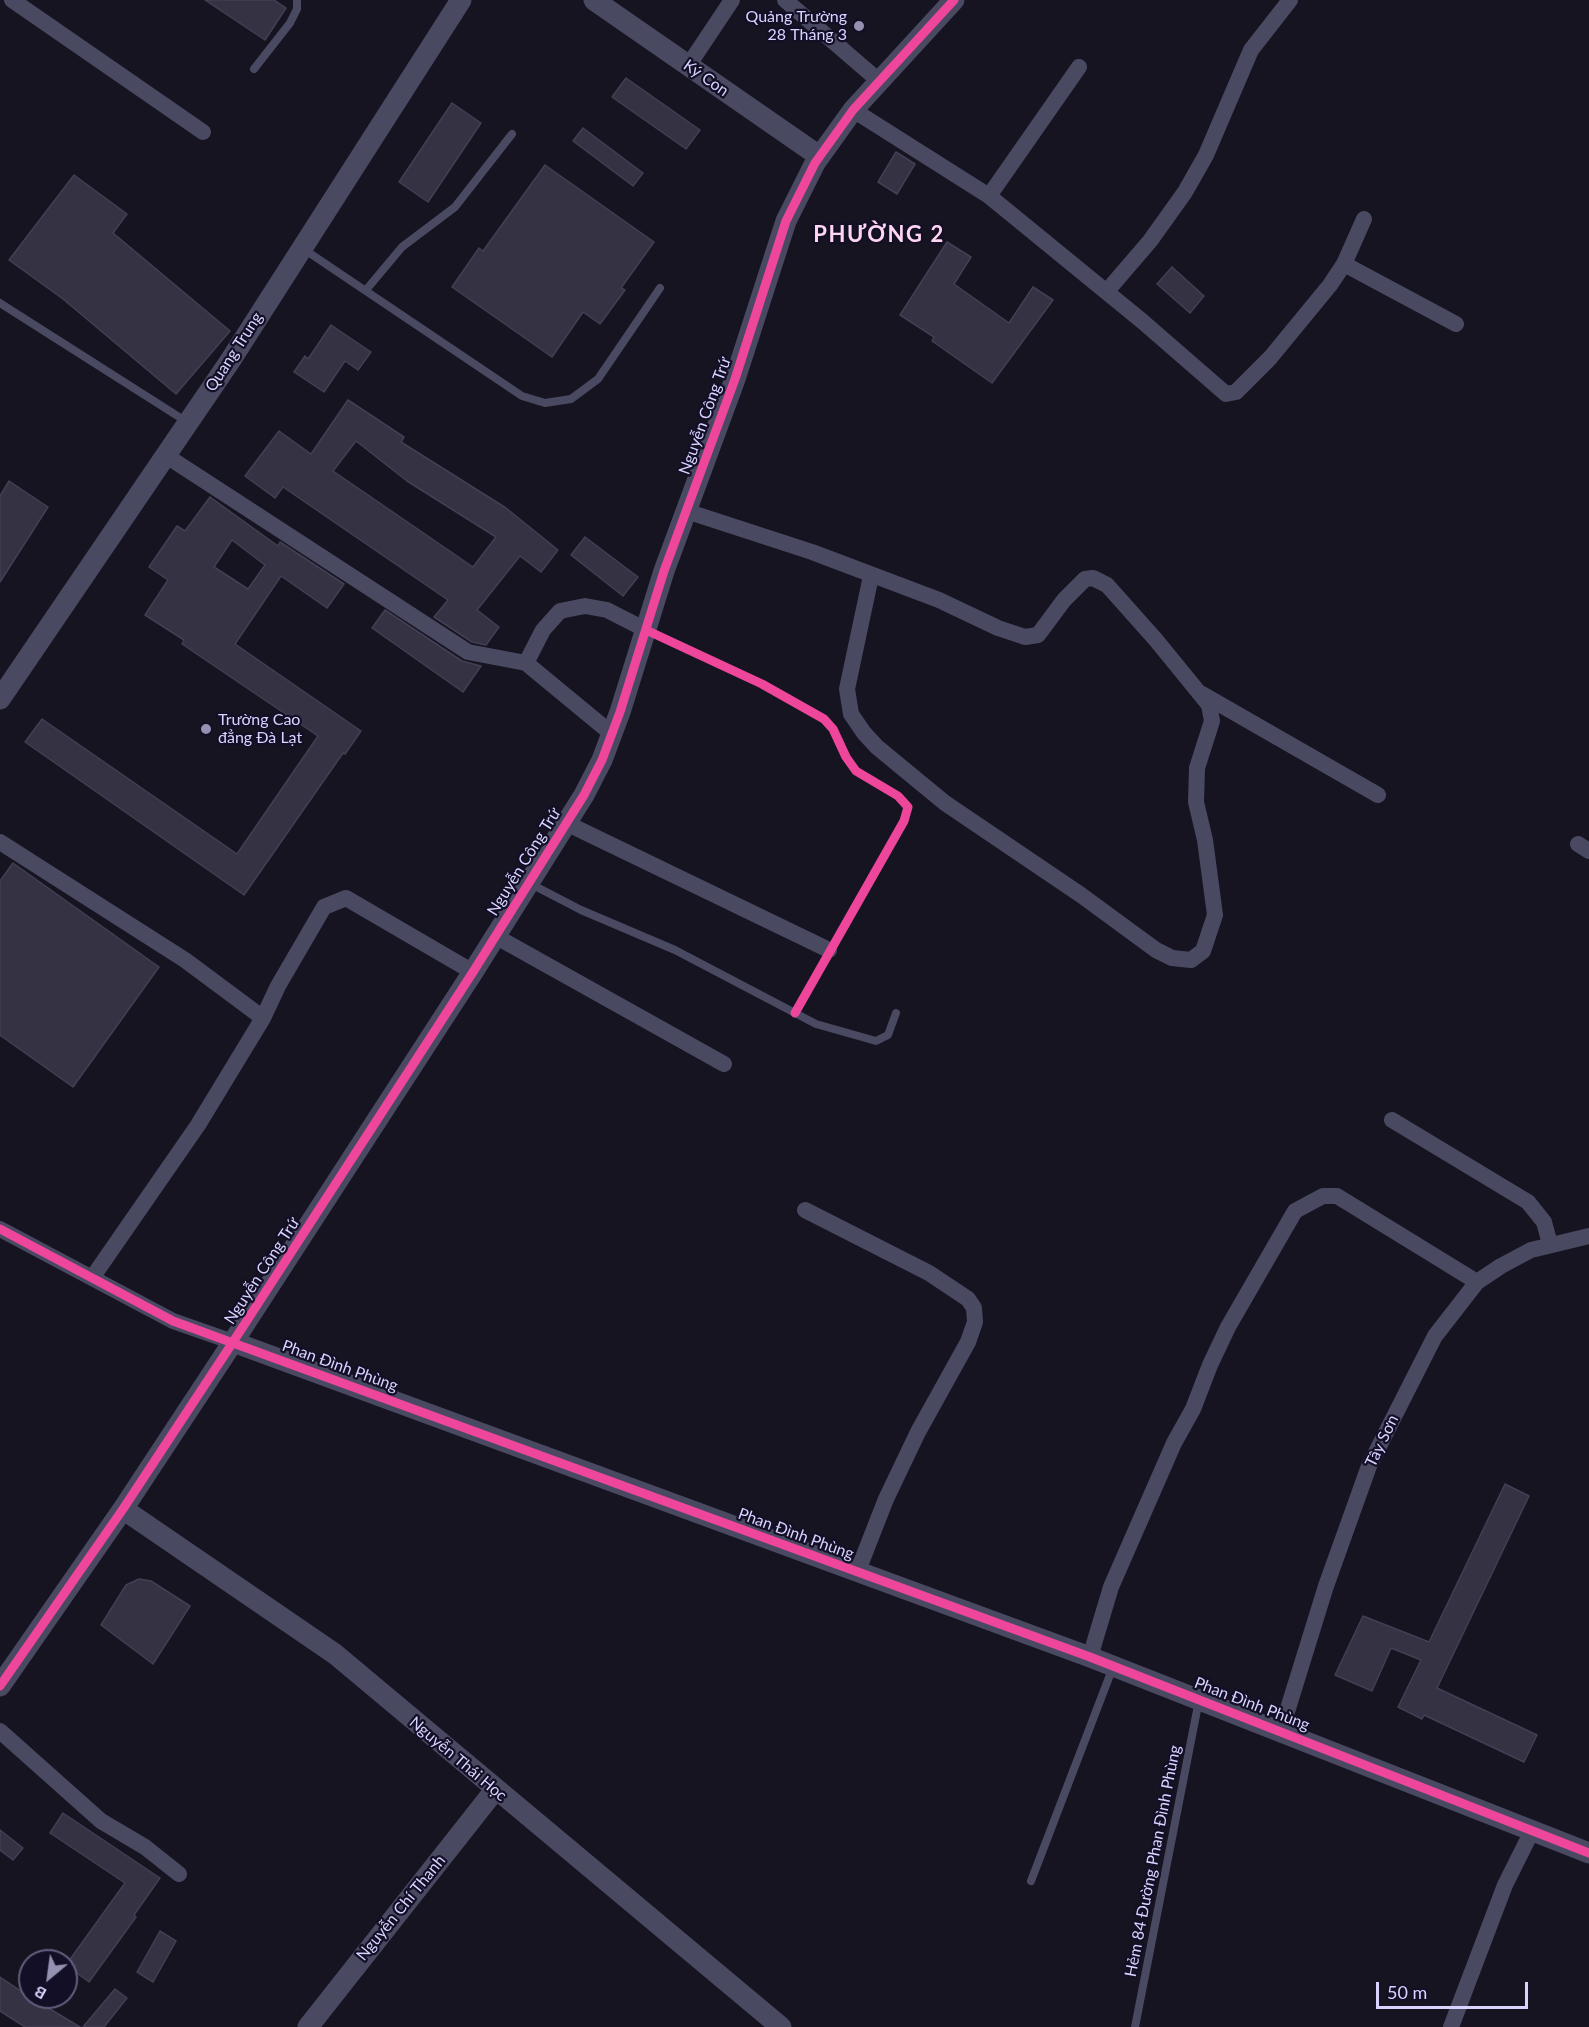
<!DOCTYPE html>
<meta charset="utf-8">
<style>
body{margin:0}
#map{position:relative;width:1589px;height:2027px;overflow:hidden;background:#161421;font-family:Lato,sans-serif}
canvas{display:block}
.north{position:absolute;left:18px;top:1949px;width:60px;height:60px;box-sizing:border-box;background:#130f26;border:2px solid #625e7d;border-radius:50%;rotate:209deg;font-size:16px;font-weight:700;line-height:24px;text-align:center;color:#d9d4ff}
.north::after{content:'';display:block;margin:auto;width:21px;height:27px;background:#9591b1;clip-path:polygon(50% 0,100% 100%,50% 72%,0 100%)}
.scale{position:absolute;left:1376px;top:1982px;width:152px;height:27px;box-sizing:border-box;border:3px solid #d9d4ff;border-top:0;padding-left:8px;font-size:18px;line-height:21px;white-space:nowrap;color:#d9d4ff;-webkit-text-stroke:4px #130f26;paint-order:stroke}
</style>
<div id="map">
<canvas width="1589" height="2027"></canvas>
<div class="north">B</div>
<div class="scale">50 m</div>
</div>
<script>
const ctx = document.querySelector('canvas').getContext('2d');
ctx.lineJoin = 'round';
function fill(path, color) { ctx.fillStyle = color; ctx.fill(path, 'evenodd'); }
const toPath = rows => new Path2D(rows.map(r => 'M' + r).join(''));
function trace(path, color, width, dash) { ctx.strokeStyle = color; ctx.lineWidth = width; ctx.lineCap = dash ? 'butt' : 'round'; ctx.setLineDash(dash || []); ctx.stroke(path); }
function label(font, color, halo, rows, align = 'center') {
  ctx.font = font + ' Lato,sans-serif'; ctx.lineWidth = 4.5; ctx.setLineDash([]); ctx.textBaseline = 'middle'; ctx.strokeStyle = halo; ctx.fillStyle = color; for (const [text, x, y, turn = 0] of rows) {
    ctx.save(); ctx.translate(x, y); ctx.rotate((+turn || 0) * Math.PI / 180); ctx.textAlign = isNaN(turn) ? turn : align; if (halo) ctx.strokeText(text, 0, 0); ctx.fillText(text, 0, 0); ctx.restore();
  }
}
const building = toPath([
 [205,0,274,0,286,8,265,40,205,0],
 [626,78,700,130,686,149,612,97,626,78],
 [452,103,481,123,428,202,399,182,452,103],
 [583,128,643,173,633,186,573,141,583,128],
 [896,152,915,164,897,194,878,182,896,152],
 [545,165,654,242,621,288,625,290,600,324,583,312,552,357,452,287,479,248,483,251,545,165],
 [74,175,127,214,113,233,230,331,176,394,63,299,9,260,74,175],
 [947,242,971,257,954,284,1009,323,1033,287,1053,300,992,383,932,341,934,337,900,315,947,242],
 [1172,267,1204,296,1190,313,1157,284,1172,267],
 [331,325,371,352,358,370,345,361,324,392,294,372,305,356,308,359,331,325],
 [348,400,404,437,401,442,506,508,558,550,541,572,520,556,477,610,499,627,486,645,472,642,434,617,448,600,283,487,275,498,245,476,279,431,311,454,348,400],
 [356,441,407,481,496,537,473,567,333,471,356,441],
 [9,481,48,507,0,582,0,496,9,481],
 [210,497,278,546,280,542,344,584,327,608,281,576,235,644,361,731,345,754,343,753,244,895,25,742,42,719,237,854,318,736,182,644,184,640,145,615,168,580,149,567,177,526,185,531,210,497],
 [232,540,265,565,248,589,214,567,232,540],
 [585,537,638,577,623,596,571,555,585,537],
 [385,610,462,661,481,666,463,692,372,628,385,610],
 [13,863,159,967,73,1087,0,1035,0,881,13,863],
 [1505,1484,1529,1496,1437,1688,1537,1735,1524,1762,1424,1715,1422,1719,1398,1707,1421,1660,1391,1648,1372,1691,1335,1675,1363,1616,1429,1642,1505,1484],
 [139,1579,151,1581,190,1606,153,1664,101,1625,126,1585,139,1579],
 [63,1813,160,1878,134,1915,136,1917,89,1982,66,1965,125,1883,50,1833,63,1813],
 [0,1830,23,1848,13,1860,0,1850,0,1830],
 [160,1931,176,1941,153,1982,137,1972,160,1931],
 [0,1977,30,1997,80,2027,25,2027,0,2011,0,1977],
 [115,1989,127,1998,104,2027,83,2027,115,1989]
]);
const service = toPath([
 [254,69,290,23,297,9,297,0],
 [302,248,522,396,545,403,571,399,598,379,660,288],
 [366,290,402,247,455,207,512,134],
 [0,303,187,422],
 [529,883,581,910,675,950,816,1024,876,1041,888,1035,896,1013],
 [1031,1881,1113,1667],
 [1135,2027,1199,1700]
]);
const minor = toPath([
 [12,0,203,132],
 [785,0,879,81],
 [688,66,732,0],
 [853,110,989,196,1142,321,1226,394,1236,392,1270,358,1330,285,1344,264,1364,219],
 [989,196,1079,67],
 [1344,264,1456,324],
 [1107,291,1150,241,1185,192,1206,155,1251,50,1290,0],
 [165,455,468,652,526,663],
 [686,511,812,552,939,600,998,628,1025,637,1038,635,1064,600,1085,579,1093,578,1107,585,1156,640,1209,705,1212,721,1197,768,1196,802,1205,840,1215,915,1203,951,1191,960,1172,958,1156,950,1081,895,945,803,877,747,864,733,851,714,847,689,871,576],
 [1202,694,1378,795],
 [612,734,526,663,543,630,560,611,585,606,607,610,646,630],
 [566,823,829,950],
 [0,842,185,960,263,1018,198,1125,92,1278],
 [1578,844,1589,851],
 [495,936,724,1064],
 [263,1018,278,986,324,907,346,898,473,972],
 [1392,1120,1528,1202,1544,1222,1550,1244],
 [805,1210,929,1273,968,1299,974,1308,975,1322,968,1342,918,1432,886,1499,857,1573],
 [0,1229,173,1321,233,1342],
 [1090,1657,1111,1587,1174,1443,1193,1409,1210,1365,1228,1327,1295,1211,1323,1196,1337,1196,1477,1282],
 [0,1731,101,1821,145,1847,179,1874],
 [1281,1731,1326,1586,1369,1466,1435,1336,1477,1282,1501,1266,1531,1250,1589,1236],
 [1451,2027,1505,1885,1532,1831]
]);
const tertiary = toPath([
 [594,0,819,156],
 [0,699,230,361,461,0],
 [233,1342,1090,1657,1589,1853],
 [123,1509,335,1654,781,2027],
 [0,1686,123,1509,233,1342,473,972,584,795,602,760,620,712,664,571,735,379,786,221,815,163,853,110,954,0],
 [308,2027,495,1790]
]);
const cycleway = toPath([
 [646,630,762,684,824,719,833,729,846,757,856,771,898,796,908,807,904,821,795,1013],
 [0,1229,173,1321,1090,1657,1589,1853],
 [0,1686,123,1509,233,1342,473,972,584,795,602,760,620,712,664,571,735,379,786,221,815,163,853,110,954,0]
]);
const markers = [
 [859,26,6,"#9591b1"],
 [206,729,6,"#9591b1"]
];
const poiNames = [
 ["Quảng Trường",847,17],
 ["28 Tháng 3",847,35],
 ["Trường Cao",218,720,"left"],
 ["đẳng Đà Lạt",218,738,"left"]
];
const streetNames = [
 ["Ký Con",706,78,35],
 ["Quang Trung",234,352,-57],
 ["Nguyễn Công Trứ",705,416,-70],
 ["Nguyễn Công Trứ",524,862,-58],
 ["Nguyễn Công Trứ",262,1271,-57],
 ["Phan Đình Phùng",340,1366,20],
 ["Tây Sơn",1382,1441,-64],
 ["Phan Đình Phùng",796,1534,20],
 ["Phan Đình Phùng",1252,1704,21],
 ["Nguyễn Thái Học",458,1759,40],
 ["Hẻm 84 Đường Phan Đình Phùng",1153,1861,-79],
 ["Nguyễn Chí Thanh",401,1908,-51]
];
const districtNames = [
 ["PHƯỜNG 2",879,235]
];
fill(building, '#343243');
trace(building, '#433f54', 1.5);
trace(service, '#4a4962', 8);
trace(minor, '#4a4962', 16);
trace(tertiary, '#4a4962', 21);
trace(cycleway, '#ed469a', 9);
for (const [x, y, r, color] of markers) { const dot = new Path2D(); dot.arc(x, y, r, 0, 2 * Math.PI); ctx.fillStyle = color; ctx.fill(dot); trace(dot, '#130f26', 2); }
label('16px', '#d9d4ff', '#130f26', poiNames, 'right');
label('16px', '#d9d4ff', '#130f26', streetNames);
ctx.letterSpacing = '1.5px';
label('bold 22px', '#ffd6f0', '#130f26', districtNames);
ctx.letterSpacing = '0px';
</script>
